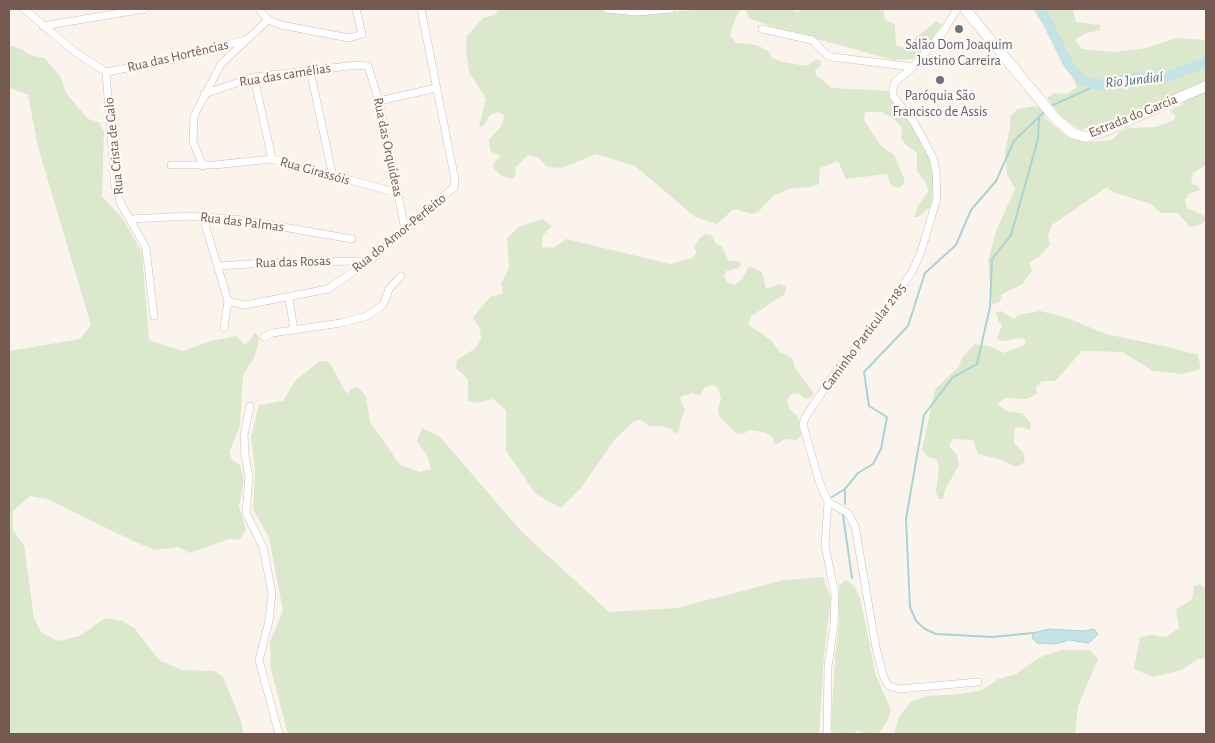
<!DOCTYPE html>
<meta charset="utf-8">
<style>
body{margin:0}
#map{position:relative;width:1215px;height:743px;overflow:hidden;background:#fbf4ed;font-family:"Alegreya Sans",sans-serif}
canvas{display:block}
.frame{position:absolute;inset:0;border:10px solid #755a51;pointer-events:none}
</style>
<div id="map">
<canvas width="1215" height="743"></canvas>
<div class="frame"></div>
</div>
<script>
const ctx = document.querySelector('canvas').getContext('2d');
ctx.lineJoin = 'round';
function fill(path, color) { ctx.fillStyle = color; ctx.fill(path, 'evenodd'); }
const toPath = rows => new Path2D(rows.map(r => 'M' + r).join(''));
function trace(path, color, width, dash) { ctx.strokeStyle = color; ctx.lineWidth = width; ctx.lineCap = dash ? 'butt' : 'round'; ctx.setLineDash(dash || []); ctx.stroke(path); }
function label(font, color, halo, rows, align = 'center') {
  ctx.font = font + ' "Alegreya Sans",sans-serif'; ctx.lineWidth = 4.5; ctx.setLineDash([]); ctx.textBaseline = 'middle'; ctx.strokeStyle = halo; ctx.fillStyle = color; for (const [text, x, y, turn = 0] of rows) {
    ctx.save(); ctx.translate(x, y); ctx.rotate((+turn || 0) * Math.PI / 180); ctx.textAlign = isNaN(turn) ? turn : align; if (halo) ctx.strokeText(text, 0, 0); ctx.fillText(text, 0, 0); ctx.restore();
  }
}
const green = toPath([
 [498,9,602,9,609,12,636,15,704,9,741,9,735,19,730,35,736,43,757,45,768,51,772,58,783,62,806,66,817,59,821,62,820,67,815,70,816,75,832,88,889,91,911,123,924,150,927,150,934,172,934,191,930,207,918,217,914,217,918,206,928,191,927,185,917,171,917,153,906,145,901,138,902,128,893,118,881,112,865,112,864,120,880,145,894,155,904,178,904,184,898,188,891,185,887,174,846,179,838,161,820,168,819,184,811,187,788,189,773,196,758,212,752,214,734,209,717,224,695,217,635,166,596,154,562,168,547,167,538,157,528,155,515,168,516,175,511,179,500,175,493,167,494,163,501,156,490,151,489,140,502,125,504,115,499,112,490,115,483,126,479,127,486,99,469,72,466,50,467,36,483,18,496,14],
 [745,9,791,9,797,12,802,9,883,9,885,20,895,24,896,46,904,47,937,21,942,25,924,49,913,59,893,60,770,26,749,18],
 [1033,9,1073,9,1076,22,1101,25,1099,30,1084,34,1075,40,1082,49,1114,52,1146,48,1177,38,1206,40,1206,81,1118,119,1080,130,1062,117,1047,98,1054,93,1066,94,1077,87,1061,54],
 [9,45,22,49,30,55,44,58,60,76,66,93,88,119,99,122,104,132,102,197,123,219,142,253,149,340,183,351,211,341,236,336,245,345,256,332,259,339,255,356,243,375,240,425,229,453,232,460,240,465,244,480,239,506,246,530,239,540,229,539,189,553,178,547,155,550,133,541,48,499,30,496,13,511,13,530,24,545,34,618,41,632,58,641,80,636,105,618,123,621,135,629,159,660,182,670,214,671,223,677,241,721,243,734,9,734,9,351,80,339,91,325,38,147,28,95,9,87],
 [1206,91,1206,162,1204,166,1193,173,1191,183,1198,186,1200,190,1189,194,1185,200,1187,208,1206,217,1206,220,1200,225,1190,227,1178,213,1161,213,1151,204,1113,192,1107,187,1052,225,1048,235,1050,245,1040,256,1029,263,1032,271,1022,284,1002,294,999,303,992,304,988,261,996,231,1015,189,1007,174,1005,151,1010,128,1010,117,1017,109,1034,106,1041,108,1046,119,1069,138,1088,142,1112,140,1118,133,1128,128,1156,127,1175,119,1175,115,1170,112,1173,108,1182,105,1186,99],
 [542,219,552,226,543,235,542,247,553,248,566,239,670,264,692,258,697,253,694,247,699,239,705,234,711,235,716,244,722,247,729,261,739,261,741,264,739,268,726,271,724,276,727,282,735,285,742,279,749,266,762,272,766,289,779,284,786,287,785,294,751,316,748,325,771,340,780,352,793,359,795,368,813,392,813,396,806,399,798,393,791,394,787,400,789,408,799,418,801,436,797,440,784,439,778,444,774,443,773,437,764,432,750,430,743,434,736,433,719,416,718,409,721,400,719,390,714,385,705,387,700,395,695,395,693,393,682,396,680,399,685,410,680,423,679,432,675,433,670,428,661,426,649,426,641,420,634,421,615,439,581,488,561,508,536,494,506,451,506,410,493,399,477,403,468,401,468,379,456,368,457,360,476,348,481,339,480,329,473,318,490,297,503,293,501,284,509,268,507,238,519,227],
 [1001,311,1014,319,1019,315,1040,311,1065,317,1106,334,1168,347,1198,355,1201,369,1182,374,1153,371,1123,352,1082,351,1055,381,1042,381,1036,387,1037,394,1026,399,1006,398,997,404,1008,412,1022,413,1031,423,1030,430,1020,427,1015,428,1014,443,1023,452,1025,462,1016,467,1002,460,978,454,973,440,953,439,949,446,957,455,959,465,945,490,943,499,938,499,936,491,939,466,936,459,928,457,922,450,935,389,959,367,962,357,975,344,992,347,1004,353,1024,345,1026,340,1020,338,1004,341,997,339,1002,325,998,320,996,312],
 [320,361,329,362,347,394,351,389,358,387,366,397,370,422,400,465,420,472,431,469,428,457,417,441,422,428,440,437,521,531,609,612,677,608,784,580,823,577,831,598,824,655,819,734,288,734,271,670,270,641,283,611,269,538,253,509,255,470,251,437,259,405,283,401,295,381],
 [846,580,854,586,860,598,876,675,891,710,888,720,878,734,865,734,857,730,854,734,833,734,831,729,835,658,839,624,839,585],
 [1200,584,1206,590,1206,658,1198,659,1181,670,1153,677,1134,669,1140,637,1152,635,1166,637,1179,628,1176,609,1192,600,1194,586],
 [1061,650,1090,650,1098,659,1078,706,1075,734,894,734,899,717,911,702,926,696,960,694,982,690,998,679,1016,674,1038,658]
]);
const water = toPath([
 [1049,629,1083,631,1094,629,1098,634,1089,643,1069,640,1056,644,1037,643,1032,638,1033,633,1049,629]
]);
const stream = toPath([
 [1051,106,1097,85],
 [845,489,845,504],
 [832,497,845,489,858,473,873,464,881,449,887,417,869,406,864,372,908,326,925,273,956,245,971,210,996,181,1014,141,1045,111],
 [843,515,852,578],
 [1033,633,992,637,936,634,925,629,916,621,910,607,906,519,924,415,952,378,977,364,990,307,992,259,1011,235,1038,139,1039,118]
]);
const river = toPath([
 [1041,9,1068,64,1080,79,1097,85,1133,78,1170,76,1206,62]
]);
const street = toPath([
 [24,9,75,52,106,72,115,187,121,204,146,248,154,316],
 [259,9,268,20,281,25,349,38,362,34,356,9],
 [607,9,637,12,671,9],
 [43,26,144,9],
 [762,29,812,40,826,54,832,57,913,67],
 [310,70,333,177],
 [106,72,166,61,245,40],
 [254,77,272,159],
 [204,94,254,77,357,65,368,66,379,101,405,229],
 [379,101,436,88],
 [171,165,214,165,272,159,398,193],
 [203,166,193,142,194,116,221,64,268,20],
 [203,217,228,301,224,328],
 [130,219,190,216,242,220,352,239],
 [217,266,281,262,369,261],
 [289,298,294,330],
 [228,301,245,305,328,289,369,261,454,187,455,180,421,9],
 [264,337,272,333,341,323,367,316,383,305,389,289,401,276],
 [250,406,244,435,245,456,249,477,246,513,263,547,272,593,269,621,259,660,279,734],
 [828,502,848,513,855,526,876,648,884,678,889,686,899,689,978,682],
 [827,734,828,667,834,625,835,595,825,545,828,502,819,481,803,425,805,418,838,368,869,332,899,291,912,272,921,252,937,198,936,171,933,158,926,144,913,121,893,96,893,88,895,82,911,69,943,32,957,9]
]);
const secondary = toPath([
 [965,9,1055,118,1072,133,1086,137,1107,130,1206,86]
]);
const markers = [
 [959,29,5,"#6b7280"],
 [940,80,5,"#6b7280"]
];
const worshipNames = [
 ["Salão Dom Joaquim",959,45],
 ["Justino Carreira",959,61],
 ["Paróquia São",940,96],
 ["Francisco de Assis",940,112]
];
const streetNames = [
 ["Rua das Hortências",178,56,-13],
 ["Rua das camélias",285,75,-9],
 ["Estrada do Garcia",1133,116,-22],
 ["Rua Crista de Galo",114,146,-96],
 ["Rua das Orquídeas",388,147,78],
 ["Rua Girassóis",315,171,16],
 ["Rua das Palmas",242,222,7],
 ["Rua do Amor-Perfeito",399,233,-39],
 ["Rua das Rosas",293,262,-2],
 ["Caminho Particular 2185",864,337,-53]
];
const waterNames = [
 ["Rio Jundiaí",1134,80,-6]
];
fill(green, '#dbe8cc');
fill(water, '#c3e3e4');
trace(water, '#aad3d4', 1);
trace(stream, '#aad3d4', 2);
trace(river, '#c3e3e4', 10);
trace(street, '#cfbeb6', 8);
trace(secondary, '#d2bdb3', 11);
trace(street, '#fff', 7);
trace(secondary, '#fff', 10);
for (const [x, y, r, color] of markers) { const dot = new Path2D(); dot.arc(x, y, r, 0, 2 * Math.PI); ctx.fillStyle = color; ctx.fill(dot); trace(dot, '#fef9f4', 2); }
label('14px', '#5b616d', '#fef9f4', worshipNames);
label('14px', '#755a51', '#fef9f4', streetNames);
label('italic 15px', '#467678', '#fef9f4', waterNames);
</script>
